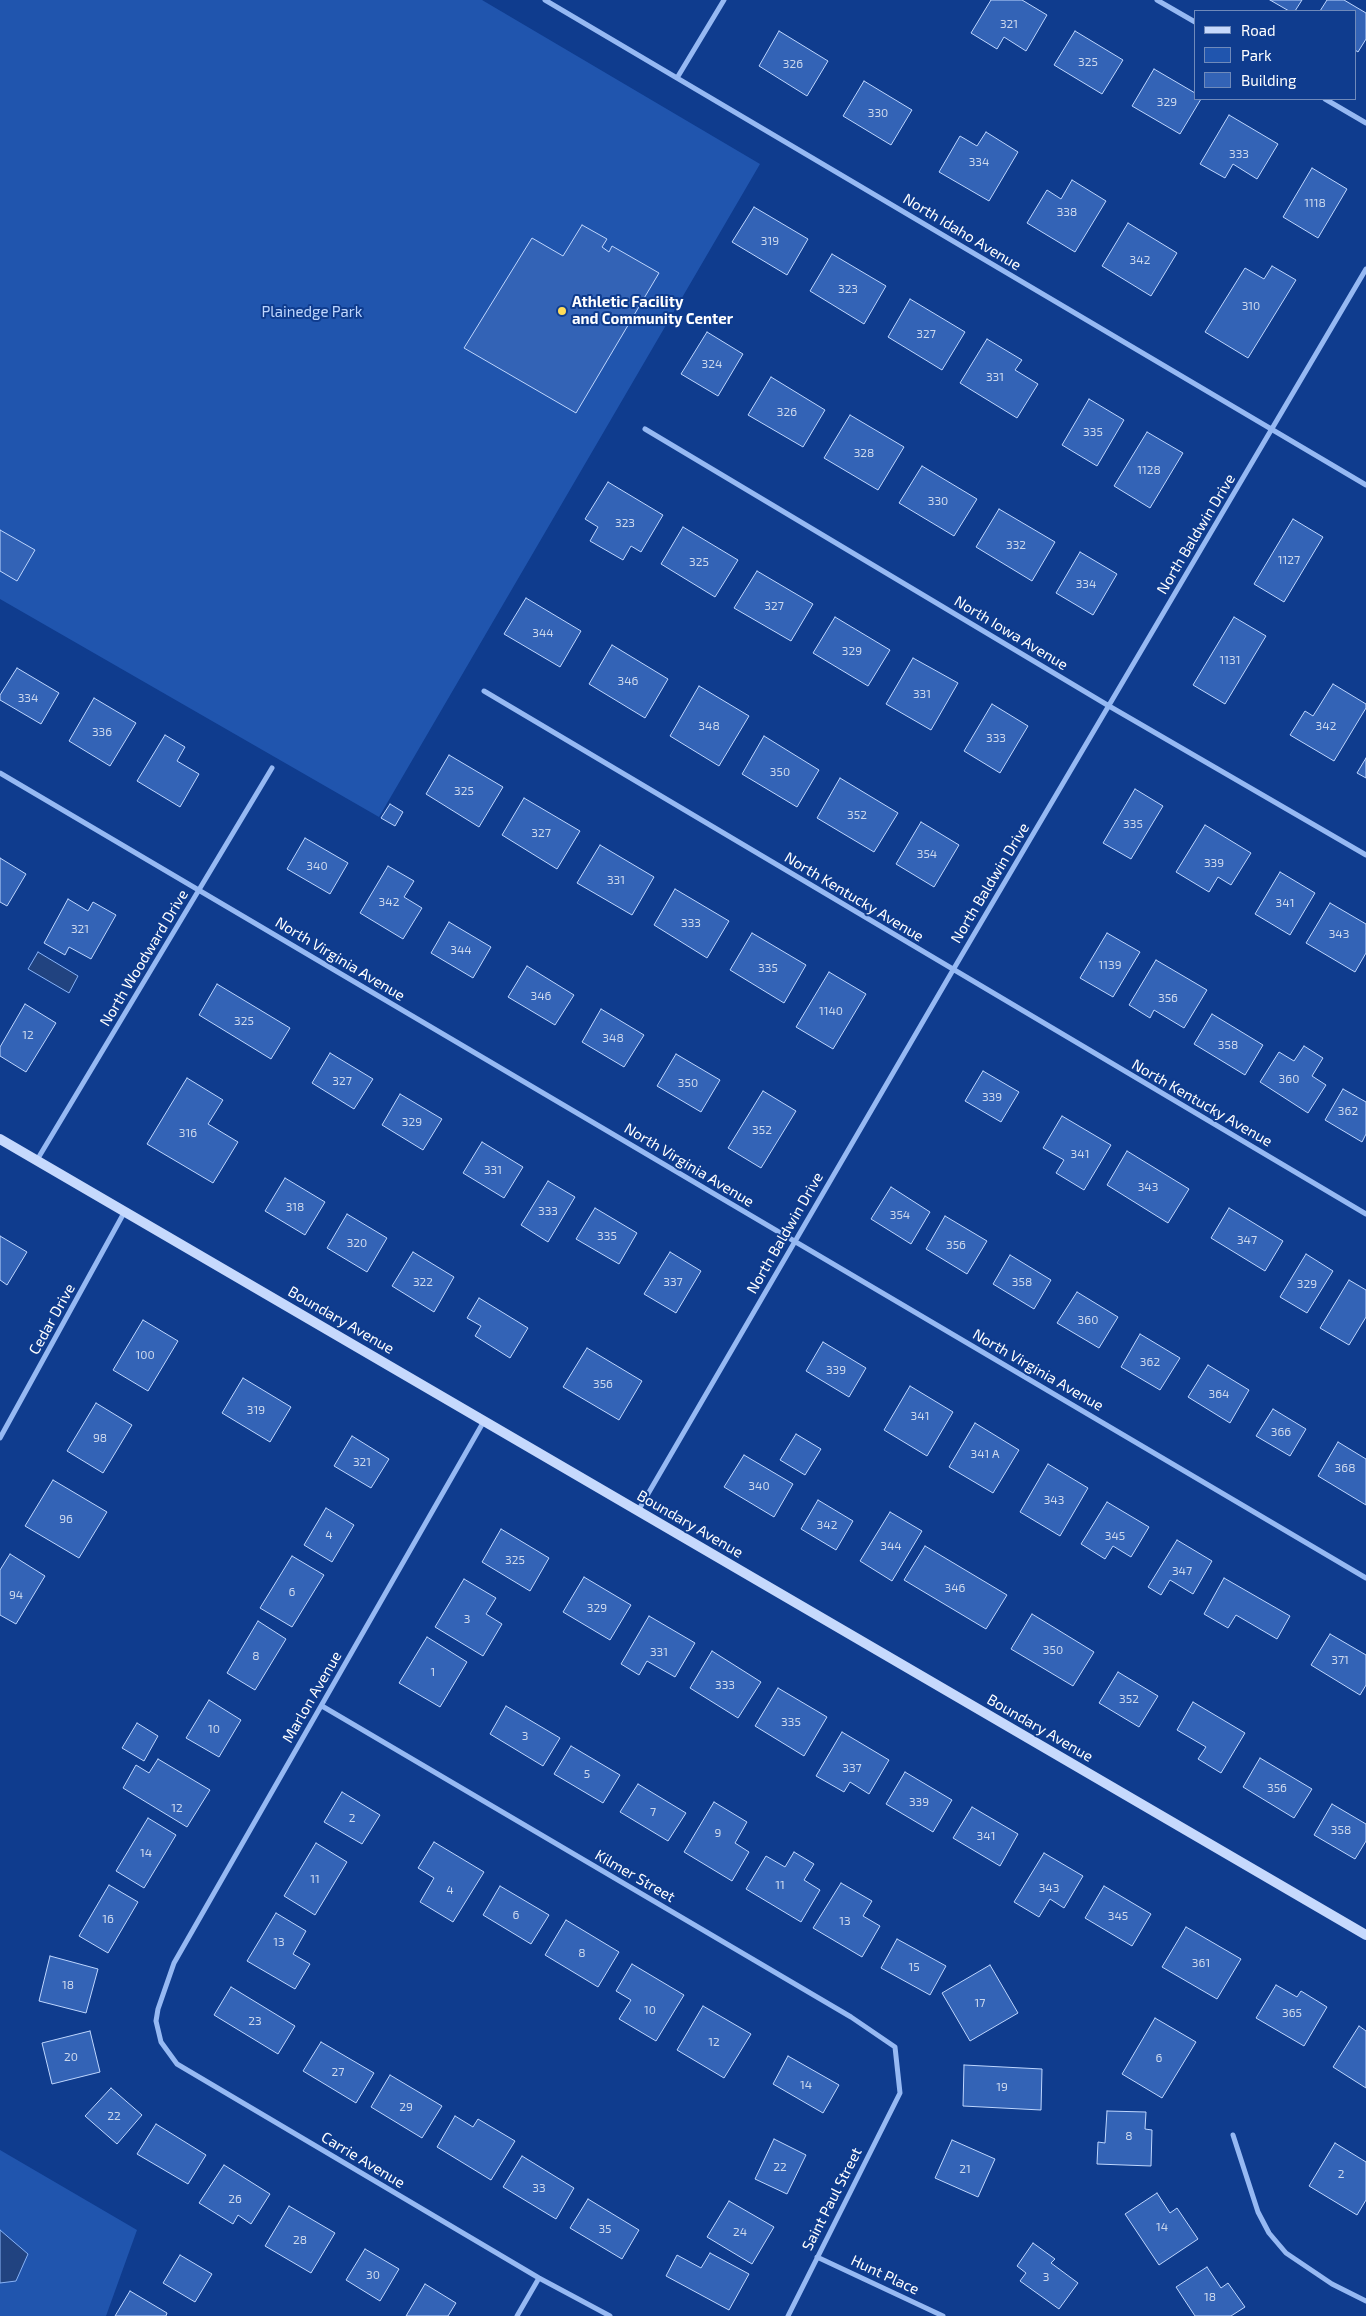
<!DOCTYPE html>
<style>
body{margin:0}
#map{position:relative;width:1366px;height:2316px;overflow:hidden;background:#0f3c8e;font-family:"Exo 2",sans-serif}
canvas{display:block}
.legend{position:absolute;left:1194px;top:10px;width:162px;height:90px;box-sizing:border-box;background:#0f3c8e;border:1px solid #6f8abb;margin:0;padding:6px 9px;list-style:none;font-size:15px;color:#fff}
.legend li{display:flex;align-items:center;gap:10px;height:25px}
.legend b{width:25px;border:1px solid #6f8abb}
</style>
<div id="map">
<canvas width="1366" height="2316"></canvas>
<ul class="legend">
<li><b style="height:6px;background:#c6d9fd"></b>Road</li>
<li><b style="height:14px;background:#2055ae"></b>Park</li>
<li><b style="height:14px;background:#3363b6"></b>Building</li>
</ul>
</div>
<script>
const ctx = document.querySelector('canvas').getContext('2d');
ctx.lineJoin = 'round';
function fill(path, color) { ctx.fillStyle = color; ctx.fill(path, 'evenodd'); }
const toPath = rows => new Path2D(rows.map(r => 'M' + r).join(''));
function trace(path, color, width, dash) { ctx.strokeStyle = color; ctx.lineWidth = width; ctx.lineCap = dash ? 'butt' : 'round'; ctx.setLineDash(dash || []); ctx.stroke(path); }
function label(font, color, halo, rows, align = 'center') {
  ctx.font = font + ' "Exo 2",sans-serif'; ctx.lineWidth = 4; ctx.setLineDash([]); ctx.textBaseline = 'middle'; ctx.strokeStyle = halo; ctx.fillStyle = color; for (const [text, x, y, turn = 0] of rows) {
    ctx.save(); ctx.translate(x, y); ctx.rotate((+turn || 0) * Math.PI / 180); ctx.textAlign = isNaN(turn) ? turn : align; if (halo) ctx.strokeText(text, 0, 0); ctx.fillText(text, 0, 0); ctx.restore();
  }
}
const green = toPath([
 [0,0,482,0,760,164,379,817,0,599],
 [0,2150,137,2230,106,2316,0,2316]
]);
const water = toPath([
 [38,952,78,976,69,993,28,969,38,952],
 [0,2230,28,2254,16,2281,0,2283,0,2230]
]);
const building = toPath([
 [991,0,1022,0,1047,15,1026,51,1004,37,997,49,971,33,991,0],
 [1270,0,1302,0,1295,11,1289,11,1270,0],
 [1327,0,1344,0,1366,13,1366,39,1358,52,1355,50,1355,11,1320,11,1327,0],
 [779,31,828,61,807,96,759,66,779,31],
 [1075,31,1123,60,1102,94,1054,65,1075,31],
 [1154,69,1195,93,1195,99,1201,99,1180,134,1132,106,1154,69],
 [864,81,912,110,891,145,843,116,864,81],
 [1229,115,1278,144,1257,179,1233,164,1225,178,1200,164,1229,115],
 [986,132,1018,152,989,201,939,172,960,136,977,146,986,132],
 [1312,168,1347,189,1318,238,1283,217,1312,168],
 [1072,180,1106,201,1075,252,1027,223,1047,190,1061,199,1072,180],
 [754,207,808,239,787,275,732,242,754,207],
 [1128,223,1177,253,1151,296,1102,266,1128,223],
 [582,225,607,239,602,247,609,252,612,246,659,273,576,413,464,348,532,238,563,256,582,225],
 [832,254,886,286,864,324,810,291,832,254],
 [1272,266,1296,280,1248,358,1205,332,1245,268,1264,279,1272,266],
 [910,299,965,332,942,370,888,337,910,299],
 [707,332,743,354,718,396,681,374,707,332],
 [987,339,1022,360,1015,370,1038,384,1017,418,960,383,987,339],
 [771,377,825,410,803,447,748,415,771,377],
 [1089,399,1124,420,1097,466,1062,445,1089,399],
 [850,415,904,447,878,490,824,458,850,415],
 [1147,432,1183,453,1150,508,1114,486,1147,432],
 [922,466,977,499,954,536,899,503,922,466],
 [608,482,663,515,641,552,631,546,623,560,590,541,598,527,585,519,608,482],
 [999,509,1055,542,1032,581,976,547,999,509],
 [1293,519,1323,537,1284,602,1254,584,1293,519],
 [683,527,738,560,715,597,661,564,683,527],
 [0,530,35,550,17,581,0,571,0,530],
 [1080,552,1117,574,1093,615,1056,593,1080,552],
 [757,571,813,604,791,641,734,608,757,571],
 [526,598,581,631,560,667,504,634,526,598],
 [835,617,890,650,868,686,813,653,835,617],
 [1234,617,1266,636,1225,704,1193,685,1234,617],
 [612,645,668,679,645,718,589,684,612,645],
 [913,658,958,683,931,730,886,704,913,658],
 [17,668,59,693,41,724,0,700,0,695,17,668],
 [1333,684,1366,704,1366,708,1334,761,1290,735,1305,711,1313,716,1333,684],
 [699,686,749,716,719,766,670,736,699,686],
 [94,698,136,723,110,766,69,741,94,698],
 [992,704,1028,726,1000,773,964,751,992,704],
 [165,735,185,747,177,761,199,774,180,807,137,781,165,735],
 [764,736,819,770,797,807,742,774,764,736],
 [449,755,503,787,479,827,426,794,449,755],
 [1366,758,1366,778,1357,773,1366,758],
 [840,778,898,813,874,852,817,818,840,778],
 [1135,789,1163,806,1131,859,1103,843,1135,789],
 [524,798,580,831,557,869,502,835,524,798],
 [390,804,403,812,395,826,381,818,390,804],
 [921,822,959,845,934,887,896,864,921,822],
 [1205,825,1251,853,1231,885,1218,877,1209,892,1176,872,1205,825],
 [305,838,348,863,330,894,287,869,305,838],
 [600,845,654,877,632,915,577,883,600,845],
 [0,858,26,874,7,906,0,902,0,858],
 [388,866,414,881,404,897,422,908,403,939,360,913,388,866],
 [1280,872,1315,893,1290,935,1255,914,1280,872],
 [675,889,729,921,707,958,654,925,675,889],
 [68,899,88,911,93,902,116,915,91,959,69,947,65,955,44,943,68,899],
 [1330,903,1366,924,1366,953,1355,972,1306,943,1330,903],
 [449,922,491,947,473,978,431,953,449,922],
 [752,933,806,965,784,1003,730,970,752,933],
 [1107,933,1140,952,1113,997,1080,978,1107,933],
 [1156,960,1207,990,1184,1028,1154,1010,1150,1018,1129,1005,1156,960],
 [527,966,574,995,555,1025,508,997,527,966],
 [829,972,866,994,833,1049,796,1027,829,972],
 [217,984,290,1028,271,1059,199,1015,217,984],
 [25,1004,56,1023,26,1072,0,1056,0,1047,25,1004],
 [601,1009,644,1035,624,1067,582,1042,601,1009],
 [1212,1014,1263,1045,1245,1075,1194,1044,1212,1014],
 [1304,1046,1323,1058,1312,1076,1326,1085,1308,1113,1260,1082,1279,1052,1294,1061,1304,1046],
 [330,1053,373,1079,354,1109,312,1083,330,1053],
 [676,1054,720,1080,701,1112,657,1086,676,1054],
 [983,1071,1019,1092,1001,1122,965,1101,983,1071],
 [187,1078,223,1100,208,1124,238,1142,213,1183,147,1144,187,1078],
 [1343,1089,1366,1102,1366,1134,1362,1142,1325,1120,1343,1089],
 [763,1091,796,1111,761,1168,728,1148,763,1091],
 [400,1094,442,1119,423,1150,382,1125,400,1094],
 [1062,1116,1111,1145,1084,1190,1056,1173,1064,1160,1043,1148,1062,1116],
 [482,1142,523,1167,504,1198,463,1173,482,1142],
 [1127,1151,1189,1189,1168,1223,1107,1185,1127,1151],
 [285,1178,325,1202,305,1235,265,1211,285,1178],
 [548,1181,575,1197,548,1242,521,1225,548,1181],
 [891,1187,930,1212,911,1244,871,1219,891,1187],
 [595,1208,637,1233,619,1264,576,1239,595,1208],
 [1229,1208,1283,1241,1265,1271,1211,1238,1229,1208],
 [347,1214,387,1238,367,1272,327,1248,347,1214],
 [945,1216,987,1241,967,1274,926,1249,945,1216],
 [0,1236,27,1252,7,1285,0,1280,0,1236],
 [413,1252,454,1277,434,1312,392,1286,413,1252],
 [670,1252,701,1271,676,1313,644,1294,670,1252],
 [1306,1254,1333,1271,1307,1313,1280,1297,1306,1254],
 [1010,1255,1051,1280,1034,1309,993,1284,1010,1255],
 [1349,1280,1366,1290,1366,1317,1349,1345,1320,1328,1349,1280],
 [1077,1292,1118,1317,1099,1348,1057,1323,1077,1292],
 [479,1298,528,1328,510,1358,475,1336,481,1326,467,1318,479,1298],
 [143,1320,178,1341,148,1391,113,1370,143,1320],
 [1140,1334,1180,1358,1160,1390,1121,1367,1140,1334],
 [823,1342,866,1368,849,1397,806,1371,823,1342],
 [587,1348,642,1381,619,1420,563,1387,587,1348],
 [1208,1365,1249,1390,1230,1423,1188,1397,1208,1365],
 [243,1378,291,1407,270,1442,222,1413,243,1378],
 [910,1386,953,1412,927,1456,884,1430,910,1386],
 [96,1403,132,1425,103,1473,67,1451,96,1403],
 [1273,1409,1306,1429,1290,1456,1256,1436,1273,1409],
 [975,1423,1019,1450,993,1493,949,1467,975,1423],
 [796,1434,821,1449,805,1475,780,1460,796,1434],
 [352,1436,389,1459,371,1488,334,1466,352,1436],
 [1338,1442,1366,1459,1366,1505,1318,1476,1338,1442],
 [744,1455,793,1484,774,1517,724,1487,744,1455],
 [1048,1464,1088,1488,1060,1536,1020,1512,1048,1464],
 [53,1480,107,1512,79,1558,25,1526,53,1480],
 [818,1500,853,1521,836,1550,801,1529,818,1500],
 [1107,1502,1149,1527,1131,1557,1113,1546,1105,1559,1081,1544,1107,1502],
 [326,1508,354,1525,332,1562,304,1545,326,1508],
 [890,1512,922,1531,892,1581,860,1561,890,1512],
 [501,1529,549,1558,530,1591,482,1562,501,1529],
 [1177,1540,1212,1561,1193,1594,1170,1580,1161,1595,1148,1587,1177,1540],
 [925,1546,1007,1595,986,1629,904,1580,925,1546],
 [10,1554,45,1576,16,1624,0,1615,0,1570,10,1554],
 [292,1556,324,1575,292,1627,260,1608,292,1556],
 [584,1577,631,1605,610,1640,563,1612,584,1577],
 [1224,1578,1290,1616,1277,1639,1236,1615,1228,1628,1204,1614,1224,1578],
 [464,1579,496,1598,486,1614,502,1624,483,1656,435,1627,464,1579],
 [1032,1614,1094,1652,1073,1686,1011,1649,1032,1614],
 [649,1616,695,1643,675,1677,647,1661,639,1675,621,1664,649,1616],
 [258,1621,286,1639,255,1690,227,1673,258,1621],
 [1330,1634,1366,1655,1366,1685,1360,1695,1311,1665,1330,1634],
 [427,1637,467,1662,440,1707,399,1683,427,1637],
 [712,1651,761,1682,738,1718,690,1688,712,1651],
 [1118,1672,1158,1696,1139,1727,1099,1703,1118,1672],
 [778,1688,827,1717,804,1756,755,1726,778,1688],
 [209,1700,241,1720,219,1757,186,1738,209,1700],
 [1193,1702,1245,1733,1221,1773,1198,1759,1206,1747,1177,1730,1193,1702],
 [506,1706,560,1738,543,1766,490,1734,506,1706],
 [137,1723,158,1736,144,1761,122,1748,137,1723],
 [842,1732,889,1760,869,1794,850,1782,844,1792,816,1776,842,1732],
 [571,1746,620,1775,603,1803,554,1774,571,1746],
 [1260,1758,1312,1789,1294,1818,1243,1787,1260,1758],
 [158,1759,210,1790,187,1827,123,1788,136,1765,149,1773,158,1759],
 [905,1772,952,1800,933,1832,886,1804,905,1772],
 [638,1784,686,1813,668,1841,620,1812,638,1784],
 [342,1792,380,1815,362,1844,324,1822,342,1792],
 [714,1802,747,1822,735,1843,749,1852,732,1881,684,1852,714,1802],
 [1332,1804,1366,1824,1366,1841,1355,1859,1314,1835,1332,1804],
 [972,1807,1018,1834,1000,1866,953,1838,972,1807],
 [148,1818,176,1835,144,1888,116,1871,148,1818],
 [434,1842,484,1872,453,1922,420,1902,434,1878,418,1868,434,1842],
 [316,1843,347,1862,315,1915,284,1896,316,1843],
 [794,1852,814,1864,804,1880,820,1890,801,1922,746,1889,766,1856,785,1867,794,1852],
 [1044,1853,1083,1876,1064,1908,1050,1899,1039,1917,1014,1902,1044,1853],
 [841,1883,872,1901,863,1916,880,1926,862,1957,813,1928,841,1883],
 [109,1885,138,1902,108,1953,79,1936,109,1885],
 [500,1886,549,1915,531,1944,483,1915,500,1886],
 [1104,1886,1151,1914,1132,1946,1085,1918,1104,1886],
 [276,1913,306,1931,293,1954,310,1964,295,1989,247,1961,276,1913],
 [566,1920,619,1952,598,1987,545,1955,566,1920],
 [1186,1927,1241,1959,1217,1999,1162,1967,1186,1927],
 [897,1939,946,1966,930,1995,881,1968,897,1939],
 [50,1956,98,1969,86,2013,39,2001,50,1956],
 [632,1964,684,1995,656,2041,619,2019,631,2000,616,1991,632,1964],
 [990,1965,1018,2013,970,2041,942,1993,990,1965],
 [1276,1985,1297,1997,1301,1991,1327,2007,1304,2046,1256,2018,1276,1985],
 [231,1987,295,2026,278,2054,214,2015,231,1987],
 [703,2006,751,2034,724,2078,677,2050,703,2006],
 [1155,2018,1196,2042,1162,2098,1122,2074,1155,2018],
 [1359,2026,1366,2031,1366,2088,1333,2067,1359,2026],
 [90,2031,100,2072,52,2084,42,2043,90,2031],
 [321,2042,374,2073,356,2103,303,2071,321,2042],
 [788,2056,839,2085,823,2113,773,2084,788,2056],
 [964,2065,1042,2069,1041,2110,963,2106,964,2065],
 [390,2075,442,2106,422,2138,371,2107,390,2075],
 [111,2088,142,2115,117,2144,85,2116,111,2088],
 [1107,2111,1146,2112,1145,2129,1152,2130,1151,2166,1097,2164,1098,2142,1105,2143,1107,2111],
 [455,2116,473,2127,478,2119,515,2141,491,2180,437,2147,455,2116],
 [156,2124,206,2155,188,2184,137,2154,156,2124],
 [774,2139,806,2155,787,2194,755,2179,774,2139],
 [952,2140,995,2159,978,2197,935,2178,952,2140],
 [1335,2143,1366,2162,1366,2200,1357,2215,1309,2186,1335,2143],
 [522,2156,574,2188,556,2219,503,2187,522,2156],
 [224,2165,270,2194,251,2224,238,2215,233,2224,199,2203,224,2165],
 [1157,2193,1170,2213,1177,2208,1198,2239,1159,2265,1125,2214,1157,2193],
 [588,2199,639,2230,622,2259,570,2228,588,2199],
 [729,2201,774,2227,752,2264,707,2237,729,2201],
 [289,2206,335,2233,311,2273,265,2246,289,2206],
 [1033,2243,1055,2259,1051,2263,1078,2283,1059,2309,1020,2281,1026,2273,1017,2266,1033,2243],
 [365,2249,399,2269,380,2301,346,2280,365,2249],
 [710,2253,749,2274,729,2310,666,2276,677,2255,701,2268,710,2253],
 [180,2255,212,2274,195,2302,163,2283,180,2255],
 [1207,2267,1221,2288,1228,2283,1245,2307,1231,2316,1195,2316,1176,2287,1207,2267],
 [425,2284,456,2303,448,2316,406,2316,425,2284],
 [130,2291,167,2313,166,2316,115,2316,130,2291]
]);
const minor = toPath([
 [545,0,1366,485],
 [1157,0,1195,22],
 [677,78,724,0],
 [1325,99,1366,123],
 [645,429,1109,706,1366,855],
 [484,691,1366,1214],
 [0,773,1366,1578],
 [37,1160,272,768],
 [484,1421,174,1963,158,2009,156,2021,161,2042,177,2064,539,2278,610,2316],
 [0,1438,125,1211],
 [638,1511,953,970,1366,269],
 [322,1706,851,2017,895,2047,900,2093,788,2316],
 [1233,2135,1258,2212,1269,2233,1286,2253,1332,2284,1366,2301],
 [817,2257,943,2316],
 [517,2316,539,2278]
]);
const secondary = toPath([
 [0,1139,1366,1935]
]);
const markers = [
 [562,311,5,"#ffdc59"]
];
const numberNames = [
 ["321",1009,24],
 ["325",1088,62],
 ["326",793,64],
 ["329",1167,102],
 ["330",878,113],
 ["333",1239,154],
 ["334",979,162],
 ["1118",1315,203],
 ["338",1067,212],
 ["319",770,241],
 ["342",1140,260],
 ["323",848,289],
 ["310",1251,306],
 ["327",926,334],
 ["324",712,364],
 ["331",995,377],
 ["326",787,412],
 ["335",1093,432],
 ["328",864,453],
 ["1128",1149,470],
 ["330",938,501],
 ["323",625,523],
 ["332",1016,545],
 ["1127",1289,560],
 ["325",699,562],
 ["334",1086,584],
 ["327",774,606],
 ["344",543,633],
 ["329",852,651],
 ["1131",1230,660],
 ["346",628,681],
 ["331",922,694],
 ["334",28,698],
 ["348",709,726],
 ["342",1326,726],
 ["336",102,732],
 ["333",996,738],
 ["350",780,772],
 ["325",464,791],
 ["352",857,815],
 ["335",1133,824],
 ["327",541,833],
 ["354",927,854],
 ["339",1214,863],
 ["340",317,866],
 ["331",616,880],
 ["342",389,902],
 ["341",1285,903],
 ["333",691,923],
 ["321",80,929],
 ["343",1339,934],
 ["344",461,950],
 ["1139",1110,965],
 ["335",768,968],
 ["346",541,996],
 ["356",1168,998],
 ["1140",831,1011],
 ["325",244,1021],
 ["12",28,1035],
 ["348",613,1038],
 ["358",1228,1045],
 ["360",1289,1079],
 ["327",342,1081],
 ["350",688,1083],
 ["339",992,1097],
 ["362",1348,1111],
 ["329",412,1122],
 ["352",762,1130],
 ["316",188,1133],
 ["341",1080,1154],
 ["331",493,1170],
 ["343",1148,1187],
 ["318",295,1207],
 ["333",548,1211],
 ["354",900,1215],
 ["335",607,1236],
 ["347",1247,1240],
 ["320",357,1243],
 ["356",956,1245],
 ["322",423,1282],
 ["337",673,1282],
 ["358",1022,1282],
 ["329",1307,1284],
 ["360",1088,1320],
 ["100",145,1355],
 ["362",1150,1362],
 ["339",836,1370],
 ["356",603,1384],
 ["364",1219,1394],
 ["319",256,1410],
 ["341",920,1416],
 ["366",1281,1432],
 ["98",100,1438],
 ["341 A",985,1454],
 ["321",362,1462],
 ["368",1345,1468],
 ["340",759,1486],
 ["343",1054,1500],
 ["96",66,1519],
 ["342",827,1525],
 ["4",329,1535],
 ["345",1115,1536],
 ["344",891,1546],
 ["325",515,1560],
 ["347",1182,1571],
 ["346",955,1588],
 ["6",292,1592],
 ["94",16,1595],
 ["329",597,1608],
 ["3",467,1619],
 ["350",1053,1650],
 ["331",659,1652],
 ["8",256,1656],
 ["371",1340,1660],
 ["1",433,1672],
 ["333",725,1685],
 ["352",1129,1699],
 ["335",791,1722],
 ["10",214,1729],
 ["3",525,1736],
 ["337",852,1768],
 ["5",587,1774],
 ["356",1277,1788],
 ["339",919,1802],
 ["12",177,1808],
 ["7",653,1812],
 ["2",352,1818],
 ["358",1341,1830],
 ["9",718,1833],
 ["341",986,1836],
 ["14",146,1853],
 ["11",315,1879],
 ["11",780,1885],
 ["343",1049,1888],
 ["4",450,1890],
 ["6",516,1915],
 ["345",1118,1916],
 ["16",108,1919],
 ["13",845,1921],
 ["13",279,1942],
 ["8",582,1953],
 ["361",1201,1963],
 ["15",914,1967],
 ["18",68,1985],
 ["17",980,2003],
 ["10",650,2010],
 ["365",1292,2013],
 ["23",255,2021],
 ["12",714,2042],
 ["20",71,2057],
 ["6",1159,2058],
 ["27",338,2072],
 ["14",806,2085],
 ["19",1002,2087],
 ["29",406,2107],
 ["22",114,2116],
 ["8",1129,2136],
 ["22",780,2167],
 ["21",965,2169],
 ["2",1341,2174],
 ["33",539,2188],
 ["26",235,2199],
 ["14",1162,2227],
 ["35",605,2229],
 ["24",740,2232],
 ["28",300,2240],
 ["30",373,2275],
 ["3",1046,2277],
 ["18",1210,2297]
];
const streetNames = [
 ["North Idaho Avenue",962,232,31],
 ["North Baldwin Drive",1196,534,-59],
 ["North Iowa Avenue",1011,633,31],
 ["North Baldwin Drive",990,883,-59],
 ["North Kentucky Avenue",854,897,31],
 ["North Woodward Drive",144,958,-59],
 ["North Virginia Avenue",340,959,31],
 ["North Kentucky Avenue",1202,1103,30],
 ["North Virginia Avenue",689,1165,31],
 ["North Baldwin Drive",785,1233,-60],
 ["Cedar Drive",52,1319,-61],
 ["Boundary Avenue",341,1320,30],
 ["North Virginia Avenue",1038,1370,30],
 ["Boundary Avenue",690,1524,30],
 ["Marlon Avenue",312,1697,-60],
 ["Boundary Avenue",1040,1728,30],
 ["Kilmer Street",635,1876,30],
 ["Carrie Avenue",363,2160,31],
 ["Saint Paul Street",832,2199,-63],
 ["Hunt Place",885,2275,25]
];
const poiNames = [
 ["Athletic Facility",572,302],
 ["and Community Center",572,319]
];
const parkNames = [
 ["Plainedge Park",312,312]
];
fill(green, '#2055ae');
fill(water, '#214380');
trace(water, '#88b3f7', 1);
fill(building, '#3363b6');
trace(building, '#bed6fe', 1);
trace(minor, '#96b9f3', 5);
trace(secondary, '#c6d9fd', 10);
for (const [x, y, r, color] of markers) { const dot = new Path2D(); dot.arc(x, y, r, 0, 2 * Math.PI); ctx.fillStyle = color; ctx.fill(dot); trace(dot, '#0f3c8e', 2); }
label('12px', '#ccd8ed', null, numberNames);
label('15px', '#fff', '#0f3c8e', streetNames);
label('bold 15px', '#fff', '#0f3c8e', poiNames, 'left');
label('15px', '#bed6fe', '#0f3c8e', parkNames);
</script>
